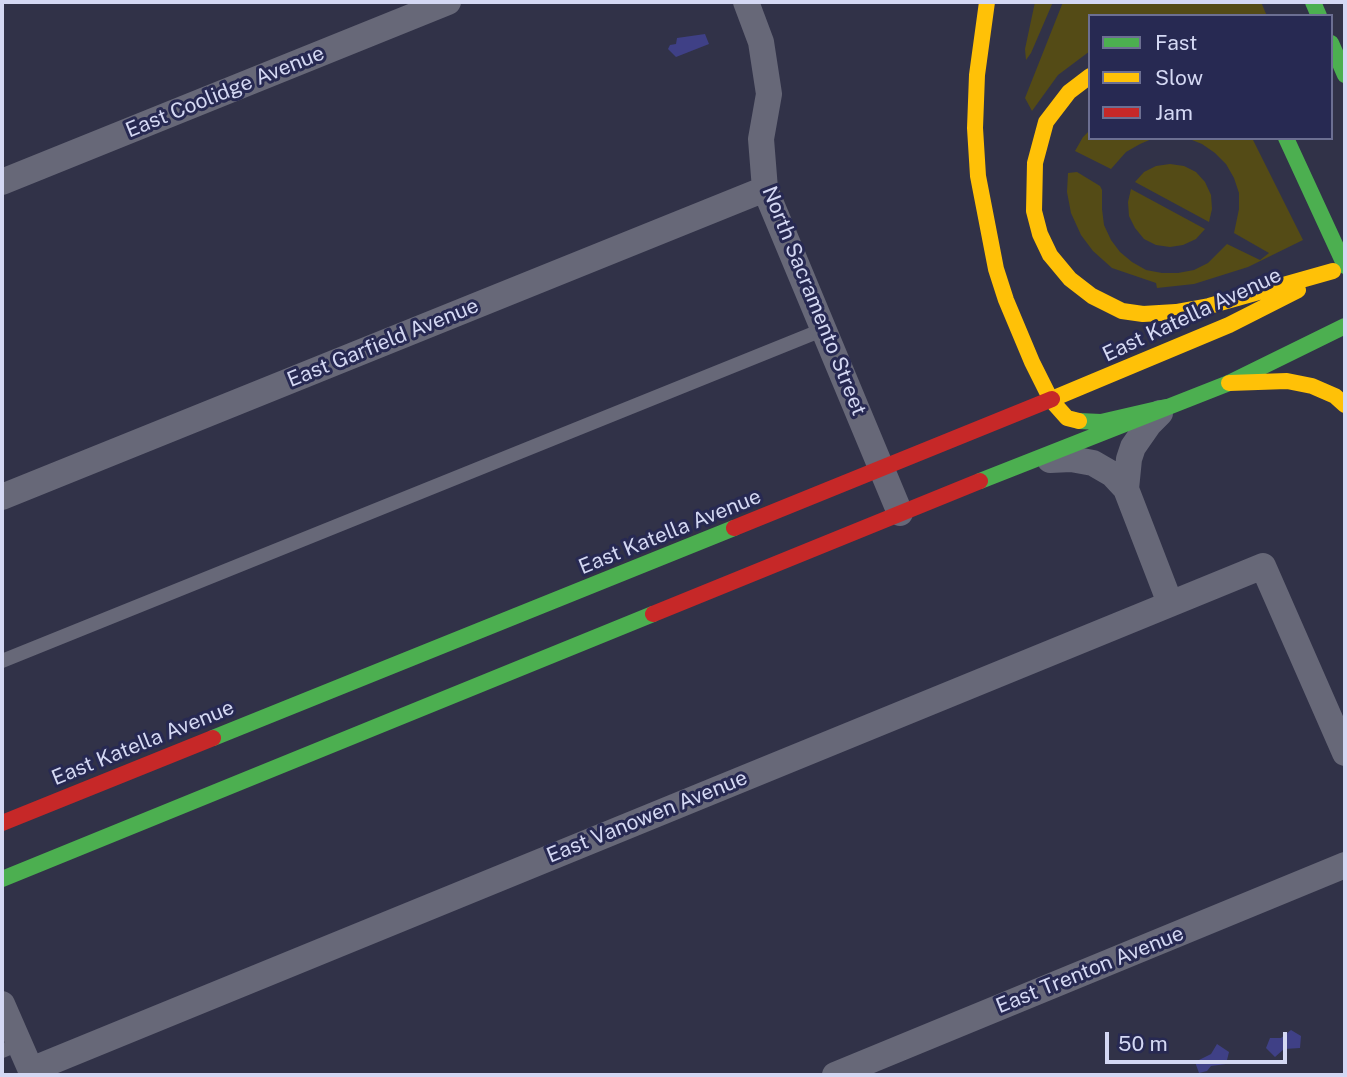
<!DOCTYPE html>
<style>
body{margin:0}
#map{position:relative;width:1347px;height:1077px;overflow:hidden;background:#313248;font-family:"Public Sans",sans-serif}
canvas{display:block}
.frame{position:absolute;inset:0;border:4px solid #d4d8f3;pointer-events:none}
.legend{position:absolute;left:1088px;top:14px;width:245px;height:126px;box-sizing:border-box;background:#272952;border:2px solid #6c6f92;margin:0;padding:9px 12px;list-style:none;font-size:21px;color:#d4d8f3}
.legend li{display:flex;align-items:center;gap:14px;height:35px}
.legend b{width:35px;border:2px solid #6c6f92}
.scale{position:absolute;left:1105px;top:1032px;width:182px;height:32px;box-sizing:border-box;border:4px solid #d4d8f3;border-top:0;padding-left:9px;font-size:21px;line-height:24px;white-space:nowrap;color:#d4d8f3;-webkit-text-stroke:5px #272952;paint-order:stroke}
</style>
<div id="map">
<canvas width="1347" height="1077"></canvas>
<div class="frame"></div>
<ul class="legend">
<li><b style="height:9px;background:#4caf50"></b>Fast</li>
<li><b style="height:9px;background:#ffc107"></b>Slow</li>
<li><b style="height:9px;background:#c62828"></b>Jam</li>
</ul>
<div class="scale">50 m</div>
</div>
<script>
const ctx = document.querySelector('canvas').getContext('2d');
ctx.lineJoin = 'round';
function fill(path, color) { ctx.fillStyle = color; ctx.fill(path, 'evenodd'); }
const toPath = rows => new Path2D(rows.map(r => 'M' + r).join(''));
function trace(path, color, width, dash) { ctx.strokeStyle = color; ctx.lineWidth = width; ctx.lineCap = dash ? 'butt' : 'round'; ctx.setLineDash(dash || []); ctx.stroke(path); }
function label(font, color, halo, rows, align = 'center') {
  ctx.font = font + ' "Public Sans",sans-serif'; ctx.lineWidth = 6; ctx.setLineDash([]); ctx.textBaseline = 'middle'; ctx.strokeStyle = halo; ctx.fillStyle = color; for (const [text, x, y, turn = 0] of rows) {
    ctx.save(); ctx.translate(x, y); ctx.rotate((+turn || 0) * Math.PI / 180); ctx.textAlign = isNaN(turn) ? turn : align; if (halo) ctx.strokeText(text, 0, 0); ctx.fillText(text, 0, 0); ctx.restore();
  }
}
const green = toPath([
 [1035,2,1053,2,1031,53,1026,60,1025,49],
 [1063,2,1261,2,1267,16,1090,16,1090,51,1058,75,1032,111,1025,98],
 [1090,130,1090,138,1154,138,1140,144,1126,152,1111,169,1075,151,1083,137],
 [1187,138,1252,138,1303,240,1248,267,1194,284,1157,288,1156,283,1112,268,1093,251,1081,235,1071,213,1067,192,1068,173,1077,172,1100,186,1102,190,1102,209,1104,225,1111,240,1120,252,1132,262,1146,270,1162,273,1178,273,1194,270,1208,263,1227,244,1260,260,1269,253,1234,233,1239,209,1239,193,1234,178,1226,164,1215,153,1202,144],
 [1170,164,1184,166,1196,172,1205,182,1211,195,1212,209,1209,222,1135,182,1144,172,1156,166],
 [1131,189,1205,229,1196,239,1183,245,1170,247,1156,245,1144,239,1135,228,1129,216,1128,202]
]);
const water = toPath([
 [705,34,709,44,676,57,668,49,670,45,676,44,677,38],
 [1291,1030,1301,1036,1300,1048,1284,1049,1275,1057,1266,1048,1270,1038,1281,1038],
 [1217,1044,1229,1052,1226,1064,1211,1066,1207,1071,1199,1073,1195,1062,1211,1054]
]);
const lane = toPath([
 [2,661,822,330],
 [2,1051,19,1044]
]);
const street = toPath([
 [746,2,761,42,769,94,761,139,765,189,900,513],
 [2,182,448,2],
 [1050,460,1071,459,1093,463,1112,474,1126,489,1170,603],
 [1126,489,1129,459,1133,447,1149,424,1160,413],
 [2,497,765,189],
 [2,1004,33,1075],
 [31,1070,1263,566,1345,753],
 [835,1075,1345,865]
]);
const fast = toPath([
 [1313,2,1319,16],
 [1331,43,1345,75],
 [1286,138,1345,266],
 [1079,421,1101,422,1166,407],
 [980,481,1229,383,1345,326],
 [213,738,734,528],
 [2,879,653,614]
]);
const slow = toPath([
 [987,2,977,75,975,128,978,176,996,269,1006,300,1032,362,1051,400,1067,418,1079,421],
 [1090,76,1069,92,1046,122,1035,163,1034,211,1040,234,1050,255,1070,279,1092,296,1122,311,1143,314,1176,312,1209,306,1333,271],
 [1229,383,1287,381,1312,386,1335,396,1345,405],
 [1052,399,1229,325,1298,290]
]);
const jam = toPath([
 [734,528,1052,399],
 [653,614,980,481],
 [2,823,213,738]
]);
const streetNames = [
 ["East Coolidge Avenue",225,92,-22],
 ["North Sacramento Street",814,301,68],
 ["East Katella Avenue",1192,315,-25],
 ["East Garfield Avenue",383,343,-22],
 ["East Katella Avenue",670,532,-22],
 ["East Katella Avenue",143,743,-22],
 ["East Vanowen Avenue",647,817,-22],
 ["East Trenton Avenue",1090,970,-22]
];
fill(green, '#544b16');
fill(water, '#3f4086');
trace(lane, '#676878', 14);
trace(street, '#676878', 26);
trace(fast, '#4caf50', 16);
trace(slow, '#ffc107', 16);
trace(jam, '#c62828', 16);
label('21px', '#d4d8f3', '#272952', streetNames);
</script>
